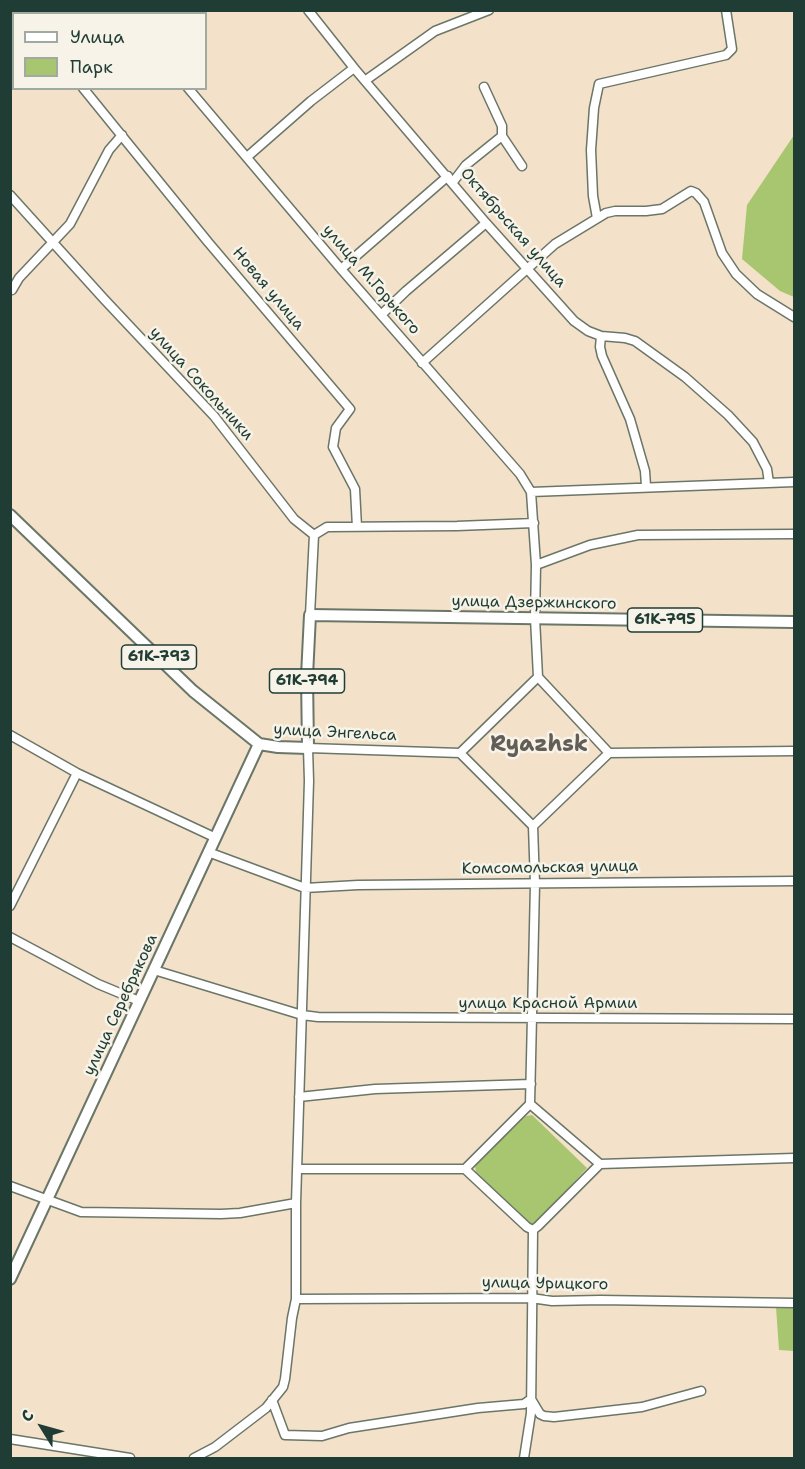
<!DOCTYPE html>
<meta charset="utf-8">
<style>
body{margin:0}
#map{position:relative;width:805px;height:1469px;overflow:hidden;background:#f4e1c9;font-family:"Shantell Sans",sans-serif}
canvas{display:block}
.frame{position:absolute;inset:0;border:12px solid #1f3d34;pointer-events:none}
.legend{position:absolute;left:12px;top:12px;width:195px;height:78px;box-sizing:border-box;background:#f7f3e8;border:2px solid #a1aaa0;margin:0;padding:8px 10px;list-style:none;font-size:18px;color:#1f3d34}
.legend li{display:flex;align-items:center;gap:12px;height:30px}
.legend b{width:30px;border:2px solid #a1aaa0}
.north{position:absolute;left:12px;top:1397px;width:60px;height:60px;-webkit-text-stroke:4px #f7f3e8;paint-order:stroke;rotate:307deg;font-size:16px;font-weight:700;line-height:24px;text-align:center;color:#1f3d34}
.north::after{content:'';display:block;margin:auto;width:21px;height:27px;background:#1f3d34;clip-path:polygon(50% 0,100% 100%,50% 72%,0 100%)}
</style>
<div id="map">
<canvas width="805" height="1469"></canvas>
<div class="frame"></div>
<ul class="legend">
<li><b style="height:8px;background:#fff"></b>Улица</li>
<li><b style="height:16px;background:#a7c66f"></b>Парк</li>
</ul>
<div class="north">С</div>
</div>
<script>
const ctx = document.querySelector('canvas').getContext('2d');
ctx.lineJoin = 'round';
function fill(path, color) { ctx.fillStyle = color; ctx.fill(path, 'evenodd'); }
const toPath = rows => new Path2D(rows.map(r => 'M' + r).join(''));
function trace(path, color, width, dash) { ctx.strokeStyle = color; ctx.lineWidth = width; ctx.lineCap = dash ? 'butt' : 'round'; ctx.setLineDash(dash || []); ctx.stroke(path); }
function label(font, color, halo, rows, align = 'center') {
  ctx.font = font + ' "Shantell Sans",sans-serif'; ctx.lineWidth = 5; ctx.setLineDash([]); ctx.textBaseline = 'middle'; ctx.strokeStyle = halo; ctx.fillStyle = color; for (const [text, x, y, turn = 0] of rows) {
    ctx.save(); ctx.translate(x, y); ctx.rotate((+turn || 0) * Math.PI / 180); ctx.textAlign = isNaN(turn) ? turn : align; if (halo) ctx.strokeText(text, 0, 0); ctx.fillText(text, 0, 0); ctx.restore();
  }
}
const green = toPath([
 [794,135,794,297,780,291,742,259,747,205],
 [532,1115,587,1168,537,1223,528,1224,476,1174,475,1165,526,1116],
 [776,1307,794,1307,794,1351,779,1350]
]);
const minor = toPath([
 [125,10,127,14],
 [308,10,354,68,486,223,574,321,588,331,601,336,625,338,635,341,685,377,728,415,753,442,767,469,769,483],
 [144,14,146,10],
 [366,80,435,31,489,10],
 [484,87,502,126,502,136,522,166],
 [83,88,208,242,350,409,336,428,333,447,355,489,357,527],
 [188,88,341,269,520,474,531,492,536,565,535,618,538,677],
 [247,157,311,101,354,68],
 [453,182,466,165,502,136],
 [10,195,104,299,214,416,294,519,314,535,310,615],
 [597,218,593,196,591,150,594,108,599,84,726,55,732,49,726,10],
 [341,269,448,176],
 [12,290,19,278,70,224,109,150,122,135],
 [381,315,406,291,486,223],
 [601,336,600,347,602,356,630,419,645,471,646,486],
 [422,363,555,244,606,213,615,211,646,211,662,209,691,191,696,193,704,202,722,253,736,274,757,294,794,317],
 [531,492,794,482],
 [314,535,327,527,457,526,534,523],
 [536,565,590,545,638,535,794,534],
 [10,735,77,773,214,837],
 [460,753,538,677],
 [460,753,533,826],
 [609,753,794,751],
 [533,826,609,753,538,677],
 [208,852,305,888,358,885,794,881],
 [10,906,77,773],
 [10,937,98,984,139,1001],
 [154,970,302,1015,318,1017,794,1019],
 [299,1097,375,1089,531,1084],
 [530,1104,535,884,533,826],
 [600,1164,794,1158],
 [297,1169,465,1169],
 [465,1169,527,1227,533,1230,538,1226,600,1164,530,1104],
 [465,1169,530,1104],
 [10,1186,81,1212,221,1214,240,1213,296,1203],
 [296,1299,531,1298,552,1301,600,1300,794,1303],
 [272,1400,285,1435,322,1436,349,1428,375,1424,478,1408,524,1404,531,1399,540,1414,544,1416,554,1417,642,1407,701,1391],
 [10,1439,130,1458],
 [194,1458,215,1447,266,1408,283,1387,285,1379,292,1318,296,1299,296,1203,309,781,308,748,460,753],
 [524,1458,531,1413,533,1230]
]);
const major = toPath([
 [10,515,193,691,259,744,278,747,308,748,307,676,310,615,794,622],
 [10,1279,259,744]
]);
const shields = [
 [665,620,75],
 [159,657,75],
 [307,681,75]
];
const shieldNames = [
 ["61К-795",665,620],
 ["61К-793",159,657],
 ["61К-794",307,681]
];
const streetNames = [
 ["Октябрьская улица",513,228,49],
 ["улица М.Горького",371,280,49],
 ["Новая улица",268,289,50],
 ["улица Сокольники",201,384,48],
 ["улица Дзержинского",534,603,1],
 ["улица Энгельса",335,733,3],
 ["Комсомольская улица",550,868,-1],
 ["улица Красной Армии",548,1004],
 ["улица Серебрякова",121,1005,-65],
 ["улица Урицкого",545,1284,1]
];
const districtNames = [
 ["Ryazhsk",539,745]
];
fill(green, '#a7c66f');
trace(minor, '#6a7668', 11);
trace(major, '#6a7668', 14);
trace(minor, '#fff', 8);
trace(major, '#fff', 10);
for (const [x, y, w] of shields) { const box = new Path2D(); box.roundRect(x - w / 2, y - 12, w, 24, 4.5); ctx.fillStyle = '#f7f3e8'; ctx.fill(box); trace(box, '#1f3d34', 1.5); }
label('bold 15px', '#1f3d34', null, shieldNames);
label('16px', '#1f3d34', '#f7f3e8', streetNames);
label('bold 22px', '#625d56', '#f7f3e8', districtNames);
</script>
